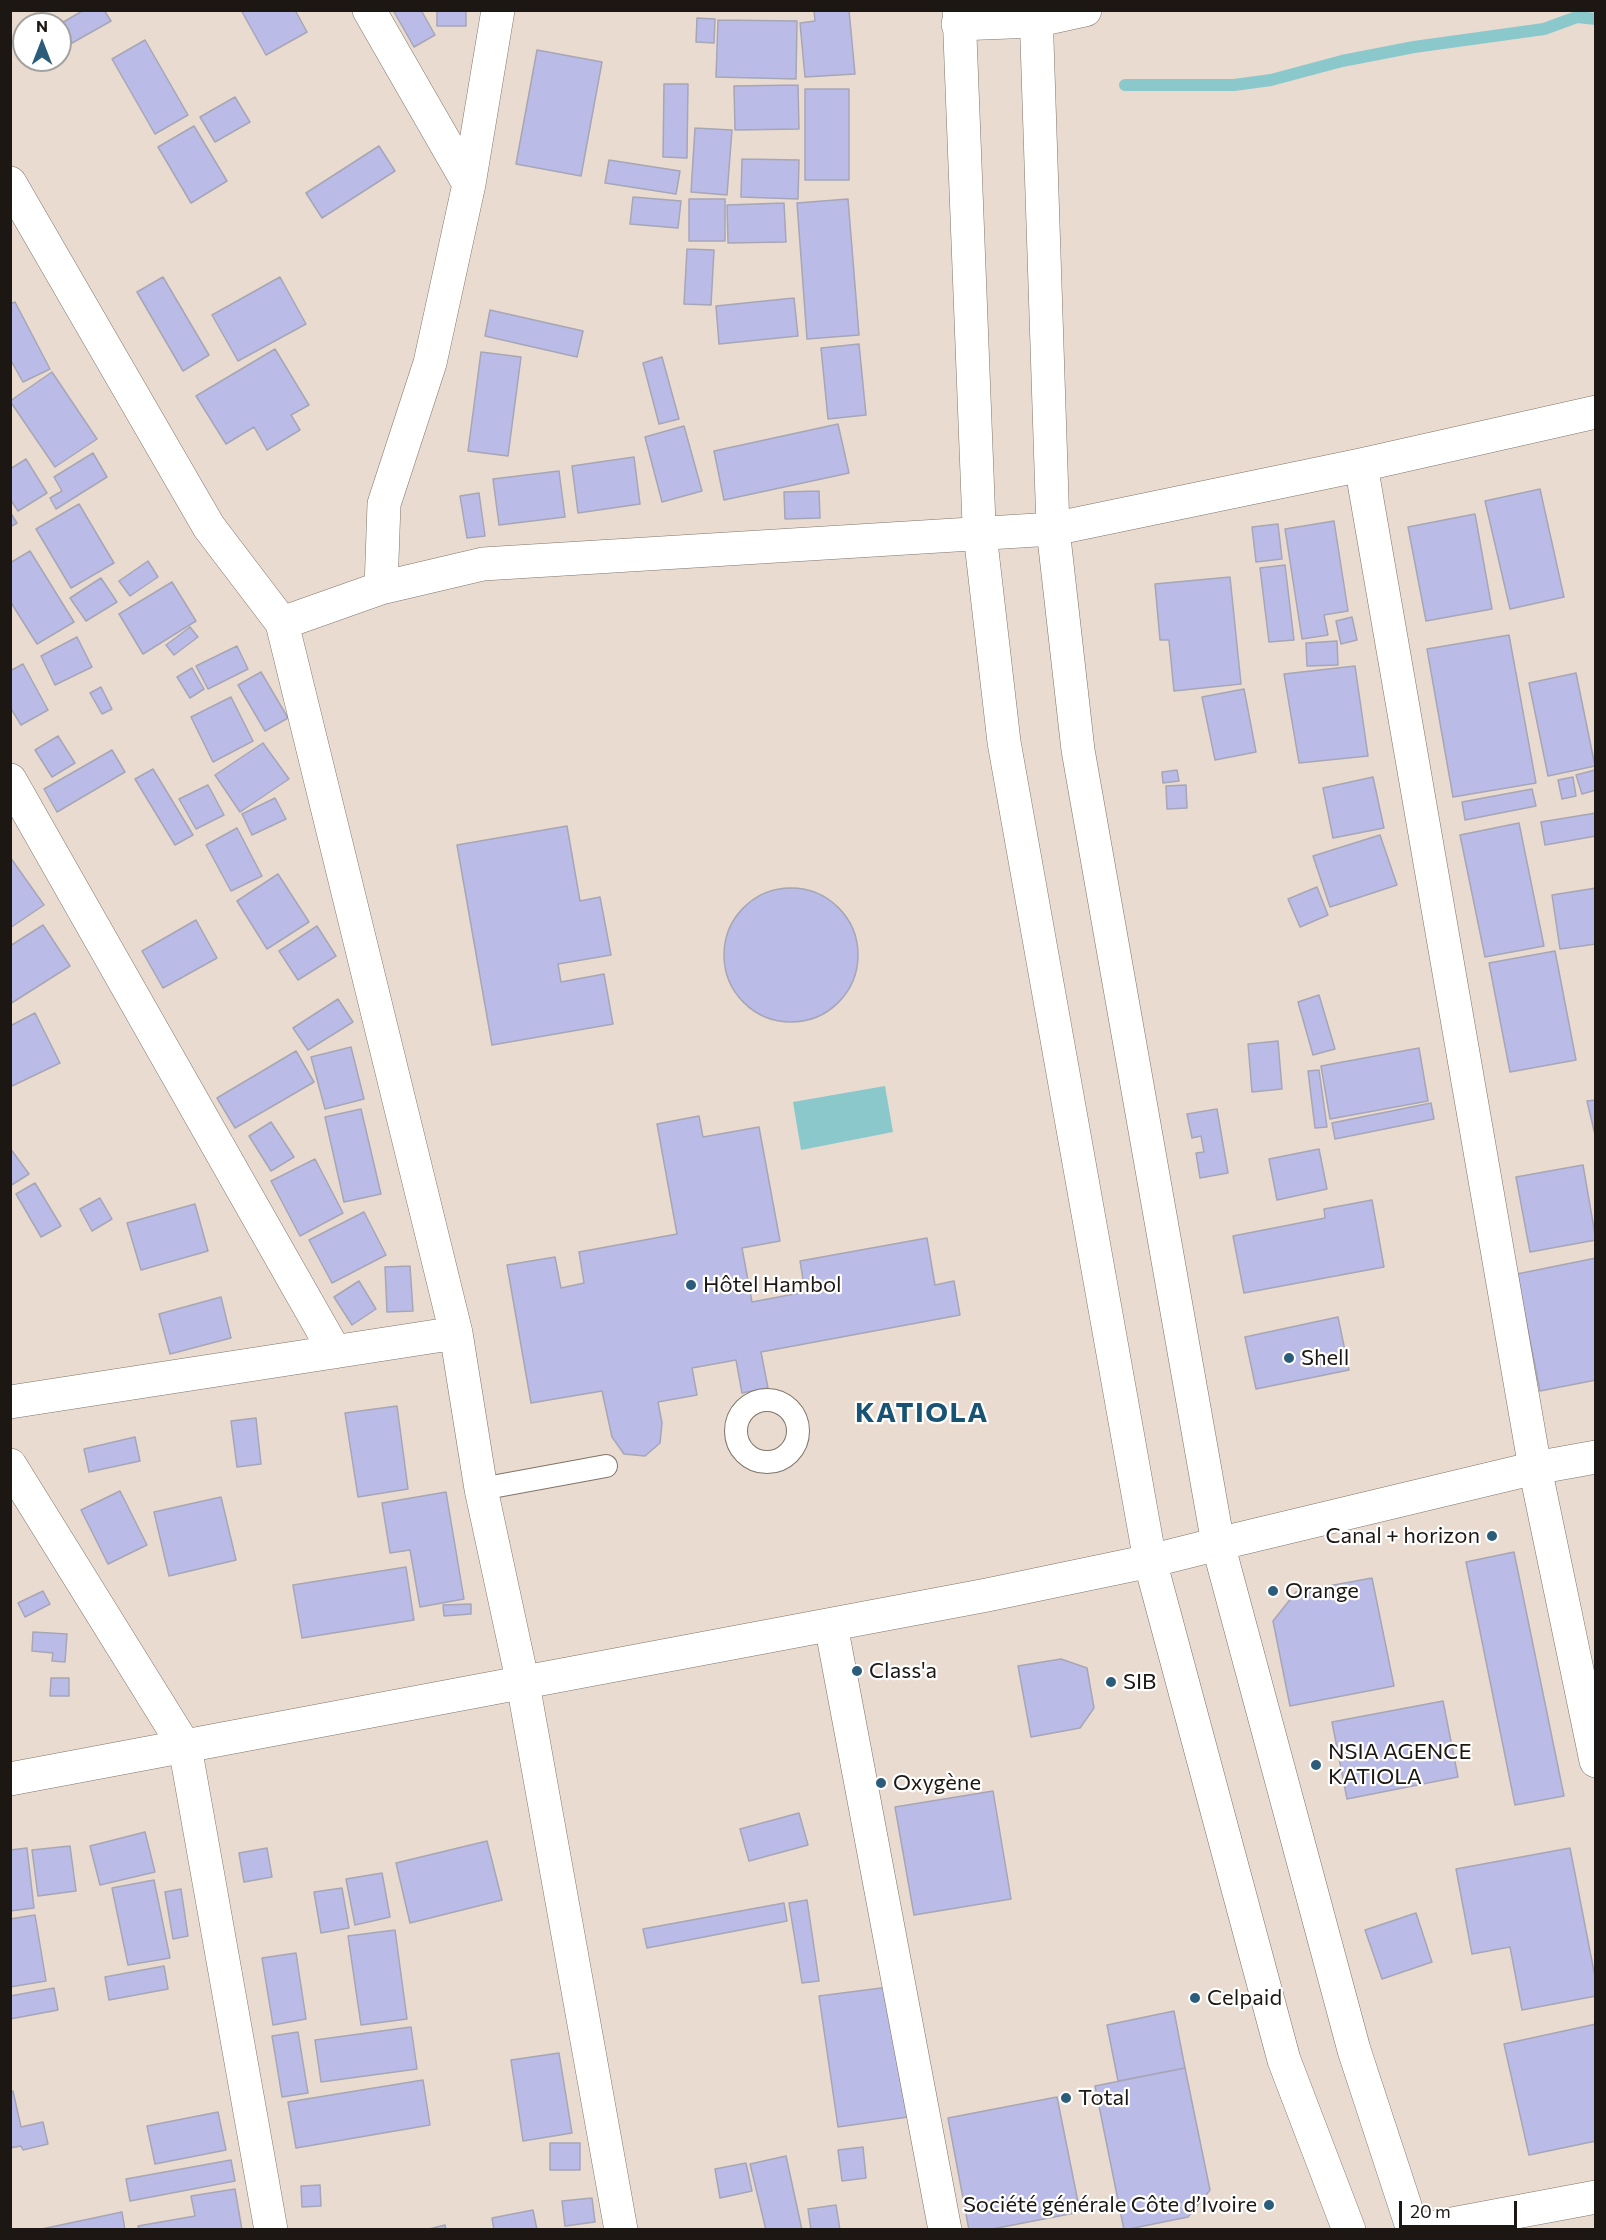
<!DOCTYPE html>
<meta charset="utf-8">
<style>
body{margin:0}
#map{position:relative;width:1606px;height:2240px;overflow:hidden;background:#e9dbd0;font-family:Commissioner,sans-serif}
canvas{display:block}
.frame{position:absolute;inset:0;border:12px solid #1c1713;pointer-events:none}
.north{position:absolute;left:12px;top:12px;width:60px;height:60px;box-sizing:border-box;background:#fff;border:2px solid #a4a2a1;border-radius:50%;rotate:0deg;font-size:16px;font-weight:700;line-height:24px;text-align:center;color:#1c1713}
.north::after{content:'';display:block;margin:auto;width:21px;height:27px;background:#2b5c7a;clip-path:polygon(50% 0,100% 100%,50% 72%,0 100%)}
.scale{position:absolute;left:1399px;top:2201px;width:118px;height:27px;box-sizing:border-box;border:3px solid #1c1713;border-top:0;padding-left:8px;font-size:18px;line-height:21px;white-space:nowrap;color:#1c1713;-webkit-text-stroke:4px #fff;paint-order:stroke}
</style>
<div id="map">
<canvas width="1606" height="2240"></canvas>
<div class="frame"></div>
<div class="north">N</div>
<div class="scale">20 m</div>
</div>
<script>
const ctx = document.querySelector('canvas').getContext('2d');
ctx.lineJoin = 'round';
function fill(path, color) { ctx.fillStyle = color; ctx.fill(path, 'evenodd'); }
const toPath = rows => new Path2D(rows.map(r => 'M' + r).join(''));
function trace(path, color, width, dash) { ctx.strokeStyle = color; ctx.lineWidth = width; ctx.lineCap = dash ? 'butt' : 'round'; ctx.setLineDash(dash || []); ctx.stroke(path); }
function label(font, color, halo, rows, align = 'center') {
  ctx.font = font + ' Commissioner,sans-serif'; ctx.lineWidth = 4.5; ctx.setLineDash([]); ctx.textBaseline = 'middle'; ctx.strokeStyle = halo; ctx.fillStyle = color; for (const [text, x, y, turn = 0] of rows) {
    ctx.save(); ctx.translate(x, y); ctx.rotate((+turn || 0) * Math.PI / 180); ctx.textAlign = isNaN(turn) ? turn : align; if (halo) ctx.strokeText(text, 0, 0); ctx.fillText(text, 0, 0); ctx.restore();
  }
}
const water = toPath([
 [885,1086,893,1132,801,1150,793,1102]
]);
const stream = toPath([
 [1125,85,1234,85,1271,80,1342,61,1414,47,1544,29,1577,17,1596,19]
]);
const building = toPath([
 [84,10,104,10,111,21,65,47,60,39,60,24,84,10],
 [241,10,295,10,307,32,266,55,241,10],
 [393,10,421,10,435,35,414,47,393,10],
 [437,10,466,10,466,26,437,26,437,10],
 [814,10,849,10,855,74,805,77,800,23,815,21,814,10],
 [697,18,715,19,714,43,696,42,697,18],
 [718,20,797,21,796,79,716,77,718,20],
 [145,40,188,115,155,134,112,59,145,40],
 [537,50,602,62,581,176,516,164,537,50],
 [664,84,688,84,687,158,663,157,664,84],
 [798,85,799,129,735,130,734,86,798,85],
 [805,89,849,89,849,180,805,180,805,89],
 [235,97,250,122,215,142,200,117,235,97],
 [194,126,227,181,191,203,158,147,194,126],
 [695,128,732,130,727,195,691,192,695,128],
 [379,146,395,171,322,218,306,193,379,146],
 [742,159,799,160,798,199,741,197,742,159],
 [609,160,680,171,676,194,605,183,609,160],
 [633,197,681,201,678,228,630,224,633,197],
 [689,199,725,199,725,241,689,241,689,199],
 [848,199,859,335,807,339,797,203,848,199],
 [784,203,786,242,728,243,727,205,784,203],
 [687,249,714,250,711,305,684,304,687,249],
 [163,277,209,355,183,371,137,292,163,277],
 [280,277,306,324,238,361,212,315,280,277],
 [794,298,798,336,719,344,716,306,794,298],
 [15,302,50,369,23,382,10,359,10,304,15,302],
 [490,310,583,331,577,357,485,336,490,310],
 [859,344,866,415,828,419,821,348,859,344],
 [275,349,309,405,291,415,300,430,267,450,254,427,226,444,196,396,275,349],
 [481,352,521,357,508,456,468,451,481,352],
 [662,357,679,419,659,424,643,363,662,357],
 [52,372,97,439,55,467,10,401,52,372],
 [838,424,849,473,724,500,714,451,838,424],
 [684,426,702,491,662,502,645,437,684,426],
 [93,453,107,477,56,509,50,498,62,491,54,477,93,453],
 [634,457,640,504,578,513,572,466,634,457],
 [26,459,47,493,18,511,10,499,10,469,26,459],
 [559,471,565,517,499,525,493,479,559,471],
 [1540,489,1564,597,1510,609,1485,501,1540,489],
 [819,491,820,518,785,519,784,492,819,491],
 [479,493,485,536,467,538,460,496,479,493],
 [79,504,114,563,71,588,36,529,79,504],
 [10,512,17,523,10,527,10,512],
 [1475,514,1492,609,1426,621,1408,527,1475,514],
 [1334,521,1348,611,1324,615,1328,635,1302,639,1285,529,1334,521],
 [1278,524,1282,559,1256,562,1252,527,1278,524],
 [30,551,74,622,37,644,10,601,10,563,30,551],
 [148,561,158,577,130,596,119,581,148,561],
 [1285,565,1294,640,1269,642,1260,568,1285,565],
 [1230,577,1241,684,1174,691,1169,640,1160,640,1155,584,1230,577],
 [101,578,117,602,86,621,70,598,101,578],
 [172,582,196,621,143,654,119,614,172,582],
 [1352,617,1357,640,1341,644,1336,621,1352,617],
 [190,627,198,637,174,655,166,645,190,627],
 [1509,635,1536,783,1453,797,1427,649,1509,635],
 [77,637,92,667,55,685,41,656,77,637],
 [1337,641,1338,665,1307,666,1306,643,1337,641],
 [237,646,248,669,208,689,196,666,237,646],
 [23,664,48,710,21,725,10,707,10,671,23,664],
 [1355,666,1368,756,1299,763,1284,674,1355,666],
 [192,668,204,689,190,698,177,677,192,668],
 [261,672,288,718,265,731,238,685,261,672],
 [1576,673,1595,766,1548,776,1529,683,1576,673],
 [101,687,112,709,102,714,90,693,101,687],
 [1244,689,1256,752,1215,760,1202,697,1244,689],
 [231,697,253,741,213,762,191,717,231,697],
 [58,736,75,763,52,777,35,750,58,736],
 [263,743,289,779,240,812,215,775,263,743],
 [112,750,125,772,57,812,44,789,112,750],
 [153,769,193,835,175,845,135,779,153,769],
 [1177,770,1179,781,1163,783,1162,772,1177,770],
 [1595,770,1596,790,1582,794,1576,775,1595,770],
 [1373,777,1384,828,1333,838,1323,788,1373,777],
 [1573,777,1576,796,1562,799,1558,780,1573,777],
 [208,785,224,815,196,829,179,799,208,785],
 [1186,785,1187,808,1167,809,1166,786,1186,785],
 [1532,789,1536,806,1465,820,1462,802,1532,789],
 [275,798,286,819,252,835,242,814,275,798],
 [1596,813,1596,836,1545,845,1541,822,1596,813],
 [1519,823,1544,946,1485,957,1460,835,1519,823],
 [567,826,580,901,600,897,611,955,558,964,561,982,604,974,613,1024,492,1045,457,845,567,826],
 [237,828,262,876,231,891,206,845,237,828],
 [1380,835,1397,885,1330,907,1313,856,1380,835],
 [10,857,44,905,10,928,10,857],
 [278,874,309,922,267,949,237,901,278,874],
 [1317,887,1328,915,1300,927,1288,899,1317,887],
 [1596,888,1596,944,1560,949,1552,895,1596,888],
 '724 955a67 67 0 1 1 134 0a67 67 0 1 1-134 0Z',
 [196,920,217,958,163,988,142,951,196,920],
 [43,925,70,966,10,1004,10,946,43,925],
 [317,926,336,956,298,980,279,951,317,926],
 [1555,951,1576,1060,1510,1072,1489,963,1555,951],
 [1319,995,1335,1049,1313,1055,1298,1002,1319,995],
 [338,999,353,1022,308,1050,293,1028,338,999],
 [35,1013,60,1063,10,1087,10,1026,35,1013],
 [1278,1041,1282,1089,1252,1092,1248,1044,1278,1041],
 [351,1047,364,1099,325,1109,311,1057,351,1047],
 [1419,1048,1428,1101,1330,1119,1321,1066,1419,1048],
 [296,1051,314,1082,235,1128,217,1098,296,1051],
 [1319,1070,1327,1127,1315,1128,1308,1071,1319,1070],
 [1596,1100,1596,1139,1587,1101,1596,1100],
 [1431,1103,1434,1119,1335,1139,1332,1123,1431,1103],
 [361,1109,381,1194,344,1202,325,1117,361,1109],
 [1217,1109,1228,1173,1200,1178,1196,1153,1204,1152,1201,1136,1192,1138,1187,1114,1217,1109],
 [699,1116,703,1137,759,1127,780,1241,742,1248,752,1302,805,1292,800,1261,927,1238,935,1285,954,1281,960,1315,761,1352,768,1388,742,1393,736,1360,692,1368,697,1395,658,1402,662,1423,660,1443,645,1456,624,1454,612,1437,602,1391,531,1403,507,1265,555,1257,561,1288,584,1283,579,1252,677,1234,657,1124,699,1116],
 [271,1122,294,1157,271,1171,249,1136,271,1122],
 [10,1148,29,1174,10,1186,10,1148],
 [1319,1149,1327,1189,1277,1200,1269,1159,1319,1149],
 [315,1159,343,1213,300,1236,271,1181,315,1159],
 [1583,1165,1596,1240,1530,1252,1516,1177,1583,1165],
 [35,1183,61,1226,41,1237,16,1194,35,1183],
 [100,1198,112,1219,92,1231,80,1209,100,1198],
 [1372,1200,1384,1267,1244,1293,1233,1236,1325,1218,1324,1209,1372,1200],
 [195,1204,208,1251,141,1270,127,1223,195,1204],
 [364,1212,386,1255,332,1283,309,1240,364,1212],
 [1596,1258,1596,1380,1540,1391,1517,1274,1596,1258],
 [410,1266,413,1311,387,1312,385,1267,410,1266],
 [359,1281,376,1309,352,1325,334,1297,359,1281],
 [221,1297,231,1338,170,1354,159,1314,221,1297],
 [1338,1317,1349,1370,1256,1389,1245,1337,1338,1317],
 [397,1406,408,1489,358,1497,345,1413,397,1406],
 [256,1418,261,1464,237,1467,231,1421,256,1418],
 [135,1437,140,1461,89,1472,84,1449,135,1437],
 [120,1491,147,1545,108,1564,81,1510,120,1491],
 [446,1492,464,1599,420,1607,410,1550,390,1553,382,1503,446,1492],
 [221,1497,236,1560,169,1576,154,1512,221,1497],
 [1514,1552,1564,1796,1515,1805,1466,1562,1514,1552],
 [406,1567,414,1620,302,1638,293,1585,406,1567],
 [1372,1578,1394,1686,1290,1706,1273,1621,1296,1592,1372,1578],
 [43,1591,50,1604,25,1617,18,1603,43,1591],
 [471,1604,471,1614,444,1616,443,1605,471,1604],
 [33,1632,67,1634,65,1662,52,1661,53,1653,32,1651,33,1632],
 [1061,1659,1087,1668,1094,1708,1080,1728,1031,1737,1018,1666,1061,1659],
 [51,1678,69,1678,69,1696,50,1696,51,1678],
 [1443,1701,1458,1777,1347,1799,1332,1722,1443,1701],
 [993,1791,1011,1899,914,1915,895,1807,993,1791],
 [799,1813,808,1845,749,1861,740,1829,799,1813],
 [145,1832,155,1872,100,1885,90,1846,145,1832],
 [487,1841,502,1900,410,1923,396,1863,487,1841],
 [70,1846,76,1891,38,1896,32,1850,70,1846],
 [27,1848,34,1908,10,1911,10,1850,27,1848],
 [267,1848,272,1877,244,1882,239,1853,267,1848],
 [1570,1848,1596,1982,1596,1996,1522,2010,1510,1947,1472,1954,1456,1869,1570,1848],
 [382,1873,390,1917,355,1925,346,1879,382,1873],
 [154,1880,170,1958,128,1965,112,1888,154,1880],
 [342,1888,349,1928,321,1933,314,1892,342,1888],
 [181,1889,188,1936,173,1939,165,1892,181,1889],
 [807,1900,819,1981,802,1983,789,1903,807,1900],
 [784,1903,787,1921,647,1948,643,1929,784,1903],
 [1416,1913,1432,1962,1382,1979,1365,1930,1416,1913],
 [35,1915,46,1981,10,1987,10,1919,35,1915],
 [395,1930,407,2019,361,2025,348,1936,395,1930],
 [296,1953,306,2019,273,2025,262,1958,296,1953],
 [164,1966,168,1989,109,2000,105,1977,164,1966],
 [889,1987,908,2117,838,2127,819,1996,889,1987],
 [54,1988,58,2010,10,2019,10,1996,54,1988],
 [1174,2011,1185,2068,1118,2081,1107,2025,1174,2011],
 [1596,2024,1596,2141,1529,2155,1504,2044,1596,2024],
 [411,2027,417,2069,321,2082,315,2040,411,2027],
 [298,2032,308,2093,282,2097,272,2036,298,2032],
 [559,2053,572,2133,523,2141,511,2060,559,2053],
 [1185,2068,1210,2190,1188,2217,1124,2230,1095,2086,1185,2068],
 [423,2080,430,2125,296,2148,288,2102,423,2080],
 [13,2091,21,2127,43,2122,48,2144,23,2150,21,2146,10,2148,10,2092,13,2091],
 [1057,2097,1080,2212,987,2230,969,2230,948,2118,1057,2097],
 [218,2112,226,2150,155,2164,147,2126,218,2112],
 [550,2143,580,2143,580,2170,550,2170,550,2143],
 [863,2147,866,2178,842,2181,838,2150,863,2147],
 [786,2156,802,2230,766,2230,750,2164,786,2156],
 [231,2160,235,2181,130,2201,126,2179,231,2160],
 [746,2163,752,2191,720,2198,715,2169,746,2163],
 [320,2185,321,2206,302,2207,301,2186,320,2185],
 [235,2189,242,2230,139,2230,138,2226,195,2216,191,2196,235,2189],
 [592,2198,595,2222,565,2226,562,2201,592,2198],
 [836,2205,840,2230,811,2230,808,2209,836,2205],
 [533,2210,537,2230,494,2230,492,2218,533,2210],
 [122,2212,125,2230,37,2230,122,2212],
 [445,2225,446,2230,425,2230,445,2225]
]);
const service = toPath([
 '736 1431a31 31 0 1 1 62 0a31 31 0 1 1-62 0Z',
 [481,1489,606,1466]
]);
const minor = toPath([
 [369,10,469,184],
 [958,24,1035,21,1085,10],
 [10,183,209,527,282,623,456,1333,481,1489,523,1684,621,2230],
 [1361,465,1535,1468,1596,1761],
 [381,588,384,504,430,363,469,184,498,10],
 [282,623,381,588,483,564,1053,529,1361,465,1596,412],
 [10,780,335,1352],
 [10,1402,456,1333],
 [10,1465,185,1747,271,2230],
 [831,1625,945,2230],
 [1420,2230,1596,2197]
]);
const tertiary = toPath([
 [10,1779,987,1595,1150,1561]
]);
const secondary = toPath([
 [1150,1561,1218,1544]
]);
const primary = toPath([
 [1218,1544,1535,1468,1596,1457]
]);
const trunk = toPath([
 [959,10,979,525,1004,742,1150,1561,1284,2060,1349,2230],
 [1036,10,1053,529,1078,750,1218,1544,1354,2050,1413,2230]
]);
const markers = [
 [691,1285,6,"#2b5c7a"],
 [1289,1358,6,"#2b5c7a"],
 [1492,1536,6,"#2b5c7a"],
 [1273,1591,6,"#2b5c7a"],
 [857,1671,6,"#2b5c7a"],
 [1111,1682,6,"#2b5c7a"],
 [1316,1765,6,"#2b5c7a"],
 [881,1783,6,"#2b5c7a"],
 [1195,1998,6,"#2b5c7a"],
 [1066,2098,6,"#2b5c7a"],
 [1269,2205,6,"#2b5c7a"]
];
const poiNames = [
 ["Hôtel Hambol",703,1285],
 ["Shell",1301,1358],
 ["Canal + horizon",1480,1536,"right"],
 ["Orange",1285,1591],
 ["Class'a",869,1671],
 ["SIB",1123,1682],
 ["NSIA AGENCE",1328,1752],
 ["KATIOLA",1328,1777],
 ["Oxygène",893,1783],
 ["Celpaid",1207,1998],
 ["Total",1078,2098],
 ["Société générale Côte d’Ivoire",1257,2205,"right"]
];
const districtNames = [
 ["KATIOLA",922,1413]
];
fill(water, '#8ac8cc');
trace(stream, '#8ac8cc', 12);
fill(building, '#bbbbe8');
trace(building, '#a6a6b6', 1.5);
trace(service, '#81746a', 24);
trace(minor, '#81746a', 34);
trace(tertiary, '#81746a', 34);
trace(secondary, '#81746a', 34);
trace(primary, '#81746a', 34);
trace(trunk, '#81746a', 34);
trace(service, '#fff', 22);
trace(minor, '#fff', 33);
trace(tertiary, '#fff', 33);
trace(secondary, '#fff', 33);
trace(primary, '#fff', 33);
trace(trunk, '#fff', 33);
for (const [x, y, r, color] of markers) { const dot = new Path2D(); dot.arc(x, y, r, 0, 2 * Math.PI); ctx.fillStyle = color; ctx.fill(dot); trace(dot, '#fff', 2); }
label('22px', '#1c1713', '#fff', poiNames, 'left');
ctx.letterSpacing = '1.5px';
label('bold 28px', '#195374', '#fff', districtNames);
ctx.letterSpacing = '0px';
</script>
